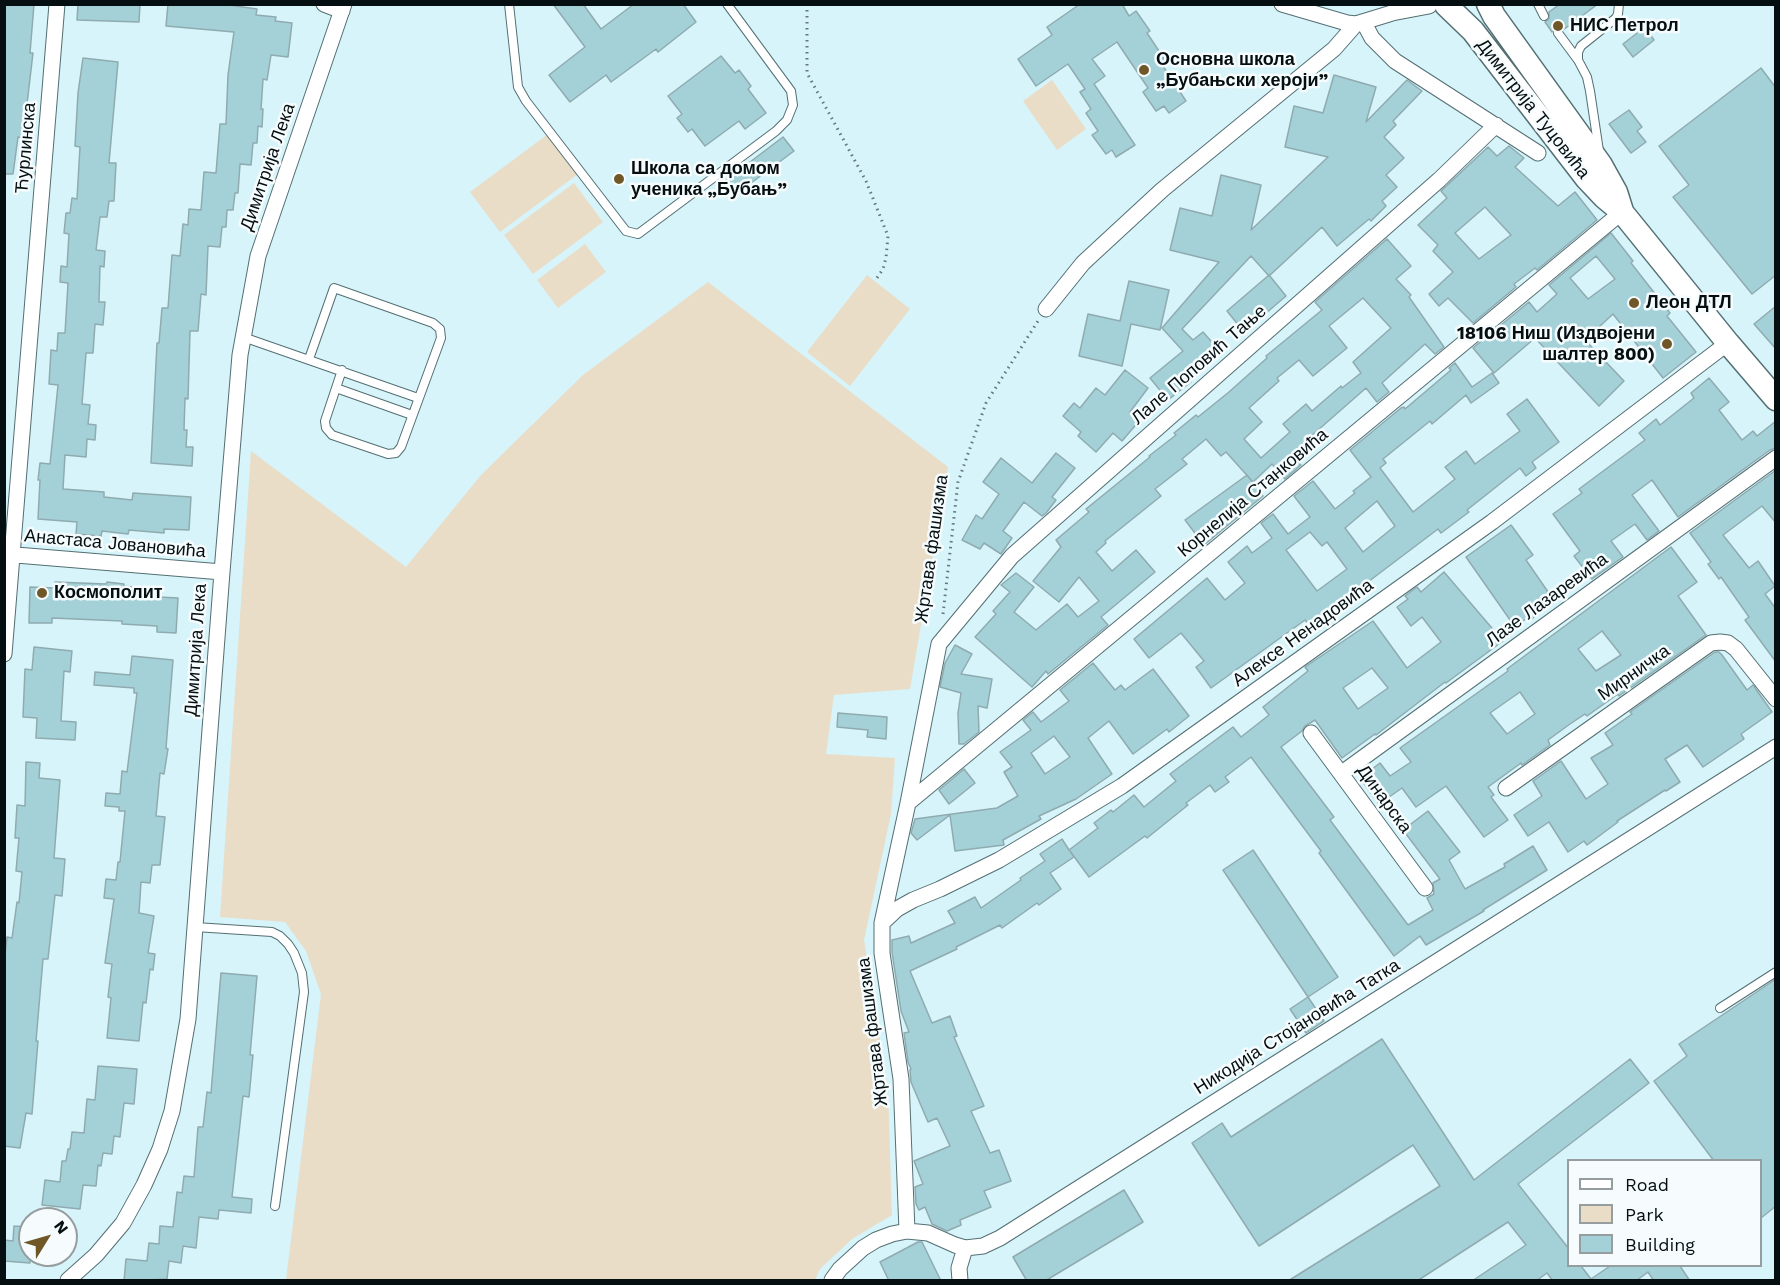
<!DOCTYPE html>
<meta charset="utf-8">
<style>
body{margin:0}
#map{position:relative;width:1780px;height:1285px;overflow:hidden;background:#d6f4f9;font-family:"Work Sans",sans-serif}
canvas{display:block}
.frame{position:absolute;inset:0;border:6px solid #050e10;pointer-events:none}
.legend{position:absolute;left:1567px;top:1159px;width:195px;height:108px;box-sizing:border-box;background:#f6fcfd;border:2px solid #969d9e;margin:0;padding:8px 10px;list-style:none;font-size:18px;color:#050e10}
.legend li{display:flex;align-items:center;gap:12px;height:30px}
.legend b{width:30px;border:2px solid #969d9e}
.north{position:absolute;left:18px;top:1207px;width:60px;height:60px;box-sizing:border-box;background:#f6fcfd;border:2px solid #969d9e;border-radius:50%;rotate:53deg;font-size:16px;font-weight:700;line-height:24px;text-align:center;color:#050e10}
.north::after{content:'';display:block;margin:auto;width:21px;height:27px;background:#6f5727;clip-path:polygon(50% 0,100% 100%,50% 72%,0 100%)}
</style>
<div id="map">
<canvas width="1780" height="1285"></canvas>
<div class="frame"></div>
<ul class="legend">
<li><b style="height:8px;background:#fff"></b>Road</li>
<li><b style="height:16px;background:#e9ddc8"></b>Park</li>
<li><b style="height:16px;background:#a4d1d8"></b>Building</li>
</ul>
<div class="north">N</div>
</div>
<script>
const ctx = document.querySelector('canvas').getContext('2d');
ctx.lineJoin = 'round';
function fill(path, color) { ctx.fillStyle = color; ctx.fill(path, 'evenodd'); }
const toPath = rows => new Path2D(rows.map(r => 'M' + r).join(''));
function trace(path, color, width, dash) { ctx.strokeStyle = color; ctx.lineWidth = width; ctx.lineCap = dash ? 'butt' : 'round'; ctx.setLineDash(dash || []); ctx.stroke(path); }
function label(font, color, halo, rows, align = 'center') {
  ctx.font = font + ' "Work Sans",sans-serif'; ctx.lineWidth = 5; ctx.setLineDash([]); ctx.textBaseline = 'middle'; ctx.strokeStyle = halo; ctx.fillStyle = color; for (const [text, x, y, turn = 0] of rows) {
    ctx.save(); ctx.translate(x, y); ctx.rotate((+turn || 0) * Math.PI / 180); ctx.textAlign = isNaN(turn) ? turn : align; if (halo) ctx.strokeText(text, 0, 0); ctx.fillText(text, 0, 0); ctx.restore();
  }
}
const green = toPath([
 [1052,80,1086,129,1057,150,1023,101],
 [548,134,578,174,500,232,470,192],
 [574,183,603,222,533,274,504,235],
 [585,244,606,272,558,308,537,280],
 [867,275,910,309,850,386,807,352],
 [708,282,948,467,910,689,834,695,826,754,895,758,891,814,864,940,888,1089,892,1215,852,1239,820,1269,815,1280,286,1280,321,994,306,951,285,922,220,917,251,451,406,567,481,475,583,375]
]);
const building = toPath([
 [4,4,34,4,30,53,33,53,27,104,22,138,18,137,13,174,4,174,4,4],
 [78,4,140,4,139,22,77,20,78,4],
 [168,4,221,4,257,9,256,15,276,17,275,21,292,23,288,57,271,55,267,80,263,79,261,109,263,109,262,127,258,126,257,143,253,143,251,165,240,164,238,193,235,193,233,210,227,210,226,227,222,227,220,247,208,246,206,295,201,294,198,331,190,331,188,399,185,398,184,430,187,430,186,447,193,447,192,466,151,463,157,343,159,343,162,308,168,308,172,255,180,256,183,224,188,225,189,209,201,210,204,172,216,173,220,124,226,124,228,75,234,32,166,26,168,4],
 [553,4,583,4,601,29,634,4,683,4,696,22,658,52,656,49,611,82,606,75,570,102,549,75,585,47,553,4],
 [1080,4,1122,4,1129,16,1136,11,1150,31,1147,33,1165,60,1161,63,1186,101,1169,113,1164,106,1156,111,1143,92,1148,88,1117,42,1092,59,1105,76,1094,84,1135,145,1116,157,1112,150,1106,154,1092,135,1098,131,1086,113,1091,109,1080,92,1085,89,1068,64,1036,86,1018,59,1052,35,1047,27,1080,4],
 [1560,4,1598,4,1563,30,1557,27,1552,32,1545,22,1549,19,1549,12,1560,4],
 [1645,27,1654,40,1633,57,1623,44,1645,27],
 [721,56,735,73,739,70,751,86,748,89,766,113,745,129,739,121,705,146,692,129,688,132,677,118,682,114,668,96,721,56],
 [83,58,118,62,109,163,116,163,114,201,109,201,107,217,100,217,96,250,105,251,104,267,100,266,99,302,105,302,103,325,95,324,93,353,86,353,82,404,90,405,88,424,96,425,95,440,87,439,86,457,65,455,63,489,104,492,104,497,132,500,133,493,191,497,189,530,164,529,164,533,129,530,128,534,102,531,101,536,76,534,77,522,38,519,40,480,38,480,40,463,50,464,58,385,49,384,51,350,57,351,58,333,65,333,68,283,60,282,61,266,67,267,69,234,64,233,66,213,70,213,72,198,77,199,80,147,75,146,78,93,83,58],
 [1761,68,1776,88,1776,275,1752,294,1673,197,1689,185,1659,146,1761,68],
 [1334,75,1376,87,1366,122,1407,80,1422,91,1393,121,1396,125,1384,137,1404,158,1386,175,1397,187,1382,201,1386,206,1371,221,1369,219,1337,246,1322,227,1269,276,1251,256,1182,329,1193,340,1203,332,1218,349,1186,377,1191,382,1168,400,1150,378,1183,351,1162,328,1219,262,1170,250,1180,208,1212,216,1221,175,1261,185,1251,230,1328,157,1285,147,1294,106,1323,113,1334,75],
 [1629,110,1642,127,1637,131,1646,142,1631,153,1609,124,1629,110],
 [783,137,794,151,731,198,721,184,783,137],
 [1509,146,1524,158,1515,167,1558,206,1575,192,1597,220,1537,270,1535,268,1514,284,1516,287,1473,323,1448,298,1439,306,1429,294,1453,272,1433,251,1438,245,1418,225,1447,198,1441,191,1488,147,1497,156,1509,146],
 [1485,207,1511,235,1479,259,1455,233,1485,207],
 [1611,233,1633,261,1631,263,1670,313,1667,316,1696,352,1663,378,1613,314,1585,340,1624,381,1599,406,1535,338,1494,373,1473,348,1529,302,1537,312,1557,294,1549,285,1611,233],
 [1596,256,1615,279,1588,299,1570,278,1596,256],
 [1387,239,1411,266,1396,279,1411,295,1409,297,1444,347,1435,354,1425,344,1382,383,1389,392,1377,402,1366,388,1293,452,1301,461,1299,463,1301,465,1285,479,1272,464,1253,482,1226,452,1221,456,1206,439,1182,459,1187,464,1155,489,1161,496,1105,541,1106,543,1096,552,1112,571,1136,550,1155,572,1101,617,1108,625,1048,674,1046,671,1032,687,975,637,996,614,993,611,1010,592,1001,585,1016,573,1034,587,1014,612,1036,630,1067,604,1078,617,1099,601,1079,577,1059,602,1033,581,1061,547,1056,540,1089,512,1086,509,1150,457,1149,456,1176,435,1174,433,1196,415,1198,417,1229,392,1267,358,1266,356,1322,310,1315,302,1387,239],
 [1363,298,1391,328,1353,362,1361,373,1342,388,1341,386,1312,411,1306,404,1283,424,1290,432,1261,458,1244,439,1262,422,1249,408,1279,381,1277,378,1299,360,1313,376,1347,348,1329,326,1363,298],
 [1269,275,1286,296,1244,332,1227,311,1269,275],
 [1129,281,1169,290,1160,330,1131,324,1122,366,1079,356,1088,314,1120,321,1129,281],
 [1776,306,1776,349,1754,324,1776,306],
 [1455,363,1472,387,1492,373,1499,383,1471,403,1466,395,1432,424,1430,421,1383,459,1386,463,1380,468,1413,512,1455,479,1445,467,1466,451,1475,464,1520,431,1507,414,1527,399,1559,442,1532,462,1536,468,1526,476,1520,468,1467,510,1469,512,1441,533,1438,529,1360,588,1359,586,1324,612,1325,613,1309,625,1305,620,1211,688,1196,667,1204,661,1181,633,1149,658,1134,639,1207,578,1225,600,1245,583,1228,562,1247,546,1252,553,1272,538,1261,523,1273,514,1288,534,1310,517,1294,496,1313,481,1335,509,1355,493,1353,491,1371,477,1350,450,1401,408,1404,407,1405,409,1451,370,1449,368,1455,363],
 [1377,501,1395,526,1363,552,1345,528,1377,501],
 [1310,532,1322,546,1327,542,1347,569,1317,591,1286,550,1310,532],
 [1125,370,1148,388,1130,412,1140,420,1122,441,1113,433,1096,452,1078,436,1081,432,1063,416,1074,403,1080,408,1096,388,1105,395,1125,370],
 [1709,378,1729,402,1719,410,1742,440,1753,431,1757,436,1776,421,1776,448,1770,450,1678,517,1652,480,1632,495,1659,531,1647,540,1635,524,1611,541,1623,557,1592,579,1574,556,1580,551,1553,514,1582,493,1579,489,1645,440,1639,433,1656,419,1660,425,1694,398,1691,393,1709,378],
 [1056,453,1075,468,1052,497,1056,500,1046,513,1042,516,1024,502,1003,531,1012,538,1001,554,984,543,980,549,962,540,976,515,982,519,999,494,983,482,1001,458,1032,483,1056,453],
 [1776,470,1776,523,1762,506,1723,535,1749,568,1758,561,1775,586,1765,594,1776,609,1776,662,1745,620,1749,617,1721,577,1719,579,1708,564,1711,562,1690,533,1776,470],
 [1247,475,1263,496,1204,545,1185,520,1247,475],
 [1511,525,1533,555,1526,560,1555,602,1529,621,1527,618,1515,627,1466,557,1511,525],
 [1671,547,1697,582,1678,596,1706,635,1619,696,1618,694,1587,716,1585,714,1570,724,1548,740,1550,745,1522,765,1521,763,1488,787,1494,795,1491,797,1508,820,1484,837,1446,786,1416,807,1402,788,1379,804,1360,778,1380,763,1390,776,1411,762,1400,748,1508,671,1507,669,1671,547],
 [1602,631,1621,655,1596,671,1578,649,1602,631],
 [1520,692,1535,714,1507,734,1490,713,1520,692],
 [1444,572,1503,641,1446,683,1445,682,1376,735,1375,734,1342,758,1315,720,1305,726,1302,731,1281,747,1334,817,1330,820,1408,925,1433,910,1427,898,1434,894,1433,883,1440,879,1403,830,1428,811,1460,852,1449,860,1465,889,1505,867,1504,864,1533,846,1547,870,1483,910,1484,911,1426,945,1420,936,1394,956,1319,853,1321,851,1251,757,1225,777,1229,782,1215,792,1210,785,1186,803,1188,805,1147,838,1145,836,1089,877,1070,851,1074,857,1050,873,1061,889,1039,905,1037,903,1002,928,1000,925,956,947,957,949,910,971,932,1023,950,1016,957,1036,954,1037,984,1106,971,1111,990,1153,999,1150,1011,1181,984,1191,991,1207,960,1220,961,1225,947,1231,932,1224,925,1207,919,1210,916,1204,915,1187,923,1184,914,1161,950,1146,937,1118,928,1122,911,1082,910,1070,911,1069,908,1062,904,1033,909,1032,901,1011,892,952,892,940,909,936,911,943,955,923,948,911,975,897,981,908,1021,880,1020,878,1045,861,1040,854,1062,839,1069,850,1098,828,1094,823,1111,810,1113,812,1134,795,1144,807,1176,781,1170,774,1233,727,1241,737,1269,715,1263,707,1308,671,1305,667,1373,621,1407,668,1441,642,1422,617,1411,626,1397,607,1408,599,1405,596,1417,587,1421,592,1444,572],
 [1372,668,1388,688,1358,709,1343,688,1372,668],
 [55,582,106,584,107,582,124,584,124,586,159,590,159,597,178,598,176,633,157,632,157,626,122,624,122,621,52,618,52,623,29,623,30,587,55,588,55,582],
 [955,645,972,654,961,674,992,679,987,708,978,706,979,732,964,744,959,744,958,713,961,693,940,687,945,663,955,645],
 [34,647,72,651,70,672,64,671,61,721,76,722,75,740,36,738,37,718,23,717,25,669,32,670,34,647],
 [1715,652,1719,652,1722,655,1747,690,1753,685,1772,712,1741,734,1744,739,1703,767,1687,745,1665,759,1680,782,1666,791,1665,790,1617,821,1618,822,1587,845,1584,841,1568,852,1549,822,1528,836,1514,815,1542,796,1533,781,1561,761,1586,799,1608,784,1591,758,1613,745,1605,733,1632,714,1630,712,1715,652],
 [132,656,173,660,166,748,168,749,164,774,160,773,156,816,165,817,160,865,152,865,150,883,141,882,139,913,154,916,148,953,155,954,153,970,150,969,146,1003,143,1002,139,1041,107,1038,111,998,108,997,112,964,105,963,114,899,104,898,106,879,116,880,118,862,120,862,125,811,119,811,119,807,105,806,106,793,120,794,122,771,127,772,137,693,134,693,134,688,94,685,95,672,130,675,132,656],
 [1093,663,1115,690,1121,685,1125,690,1153,669,1189,716,1169,732,1167,729,1133,754,1109,721,1088,738,1112,774,1076,799,1039,816,1041,819,1003,840,1004,845,955,851,950,815,917,840,911,833,915,819,997,808,1018,796,1004,772,1012,767,1000,752,1031,730,1023,720,1033,712,1041,722,1069,701,1060,690,1093,663],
 [1054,736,1070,757,1045,774,1031,753,1054,736],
 [838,713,887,717,886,739,867,737,868,730,837,727,838,713],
 [26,762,40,763,39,778,60,780,54,858,65,859,62,896,55,895,48,959,43,959,36,1041,38,1041,32,1114,26,1113,20,1148,4,1146,4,963,7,937,12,938,17,902,19,903,22,872,16,871,19,838,15,838,17,805,25,806,26,762],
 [964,769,975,783,949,804,939,790,964,769],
 [1253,850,1338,977,1308,997,1223,870,1253,850],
 [221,973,257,976,250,1055,253,1055,249,1097,243,1096,232,1197,252,1199,251,1213,219,1210,218,1219,199,1217,196,1248,183,1246,181,1263,169,1261,167,1279,124,1281,126,1259,147,1261,149,1243,159,1244,160,1226,173,1227,177,1192,182,1193,184,1176,194,1177,198,1127,203,1127,207,1092,211,1093,221,973],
 [1776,979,1776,1206,1761,1218,1761,1161,1714,1161,1654,1081,1687,1056,1679,1044,1776,979],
 [1308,997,1324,1021,1306,1033,1290,1009,1308,997],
 [1382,1039,1474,1180,1630,1059,1649,1083,1518,1184,1569,1249,1569,1266,1581,1266,1591,1279,1610,1266,1680,1266,1690,1281,1654,1281,1648,1272,1636,1281,1553,1281,1547,1273,1536,1281,1472,1281,1526,1245,1508,1222,1417,1281,1288,1281,1440,1186,1413,1145,1259,1246,1192,1143,1222,1123,1231,1137,1382,1039],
 [98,1066,137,1069,134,1104,124,1103,120,1137,114,1136,112,1154,103,1153,101,1166,98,1165,96,1186,83,1185,80,1209,42,1205,45,1180,60,1182,62,1161,66,1161,68,1149,70,1149,72,1132,84,1133,87,1099,95,1100,98,1066],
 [1124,1190,1143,1222,1045,1281,1027,1281,1013,1257,1124,1190],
 [14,1226,30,1227,30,1263,4,1261,4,1240,13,1241,14,1226],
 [918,1242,922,1242,941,1281,889,1281,880,1262,918,1242]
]);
const path = toPath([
 [807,4,807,73,866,181,888,236,886,258,883,269,875,281],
 [943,614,958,482,986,403,1038,321]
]);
const service = toPath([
 [509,4,518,87,526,101,626,231,638,234,776,131,787,120,793,105,791,91,727,4],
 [1538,4,1544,16],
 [1558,33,1578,60],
 [1599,151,1590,91,1587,77,1578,60,1578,52,1581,46,1616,18,1618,14,1619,4],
 [243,337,418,398],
 [309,359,334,288,433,323,440,329,441,338,401,447,396,453,388,454,332,435,326,428,325,421,342,370],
 [336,388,412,415],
 [195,927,272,932,280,936,288,944,294,953,302,973,304,992,275,1206],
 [1720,1008,1776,972]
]);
const minor = toPath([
 [324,4,342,11],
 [1282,4,1347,23,1356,24,1392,13,1429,6],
 [1364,23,1372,38,1395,61,1538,153],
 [1046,309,1083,263,1162,190,1334,49,1356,24],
 [4,554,222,572],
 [4,654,57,4],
 [1311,733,1425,888],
 [1342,773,1776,458],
 [1506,788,1711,643,1720,642,1728,643,1736,649,1776,699],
 [908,803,1622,212],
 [882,923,897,909,913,900,940,889,999,860,1122,786,1492,522,1728,343],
 [907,1231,901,1079,882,953,882,923,908,803,939,644,1012,556,1439,180,1496,125],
 [68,1280,96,1255,123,1223,144,1185,160,1149,172,1111,188,1019,222,572,240,355,258,256,344,4],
 [832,1280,840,1269,863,1248,876,1240,892,1234,907,1231,928,1233,955,1245,965,1248,983,1246,1000,1238,1776,747],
 [960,1280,959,1268,965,1248]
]);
const secondary = toPath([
 [1488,4,1494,16,1601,165,1616,192,1622,211],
 [1446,5,1473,31,1587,179,1604,197,1622,212,1728,343,1776,399]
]);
const markers = [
 [1558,26,6,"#6f5727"],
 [1144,70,6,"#6f5727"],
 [619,179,6,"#6f5727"],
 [1634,303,6,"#6f5727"],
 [1667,344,6,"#6f5727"],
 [42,593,6,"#6f5727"]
];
const poiNames = [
 ["НИС Петрол",1570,26],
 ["Основна школа",1156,60],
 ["„Бубањски хероји”",1156,81],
 ["Школа са домом",631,169],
 ["ученика „Бубањ”",631,190],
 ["Леон ДТЛ",1646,303],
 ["18106 Ниш (Издвојени",1655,334,"right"],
 ["шалтер 800)",1655,355,"right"],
 ["Космополит",54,593]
];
const streetNames = [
 ["Димитрија Туцовића",1533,109,52],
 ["Ћурлинска",26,148,-85],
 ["Димитрија Лека",268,167,-71],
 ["Лале Поповић Тање",1199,365,-41],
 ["Корнелија Станковића",1253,493,-40],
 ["Анастаса Јовановића",115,544,5],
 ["Жртава фашизма",932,549,-82],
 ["Лазе Лазаревића",1547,600,-36],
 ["Алексе Ненадовића",1303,633,-36],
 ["Димитрија Лека",196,650,-86],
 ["Мирничка",1634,673,-35],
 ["Динарска",1384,799,54],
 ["Никодија Стојановића Татка",1297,1027,-32],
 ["Жртава фашизма",873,1032,-97]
];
fill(green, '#e9ddc8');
fill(building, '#a4d1d8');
trace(building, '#8fabb0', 1.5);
trace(service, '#546f73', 10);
trace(minor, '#546f73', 17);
trace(secondary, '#546f73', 25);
trace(path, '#64767a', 3, [1.5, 4.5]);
trace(service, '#fff', 8);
trace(minor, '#fff', 15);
trace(secondary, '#fff', 22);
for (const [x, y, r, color] of markers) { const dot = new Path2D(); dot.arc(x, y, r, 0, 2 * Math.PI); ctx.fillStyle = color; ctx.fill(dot); trace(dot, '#f6fcfd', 2); }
label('bold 18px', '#050e10', '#f6fcfd', poiNames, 'left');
label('18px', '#050e10', '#f6fcfd', streetNames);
</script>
